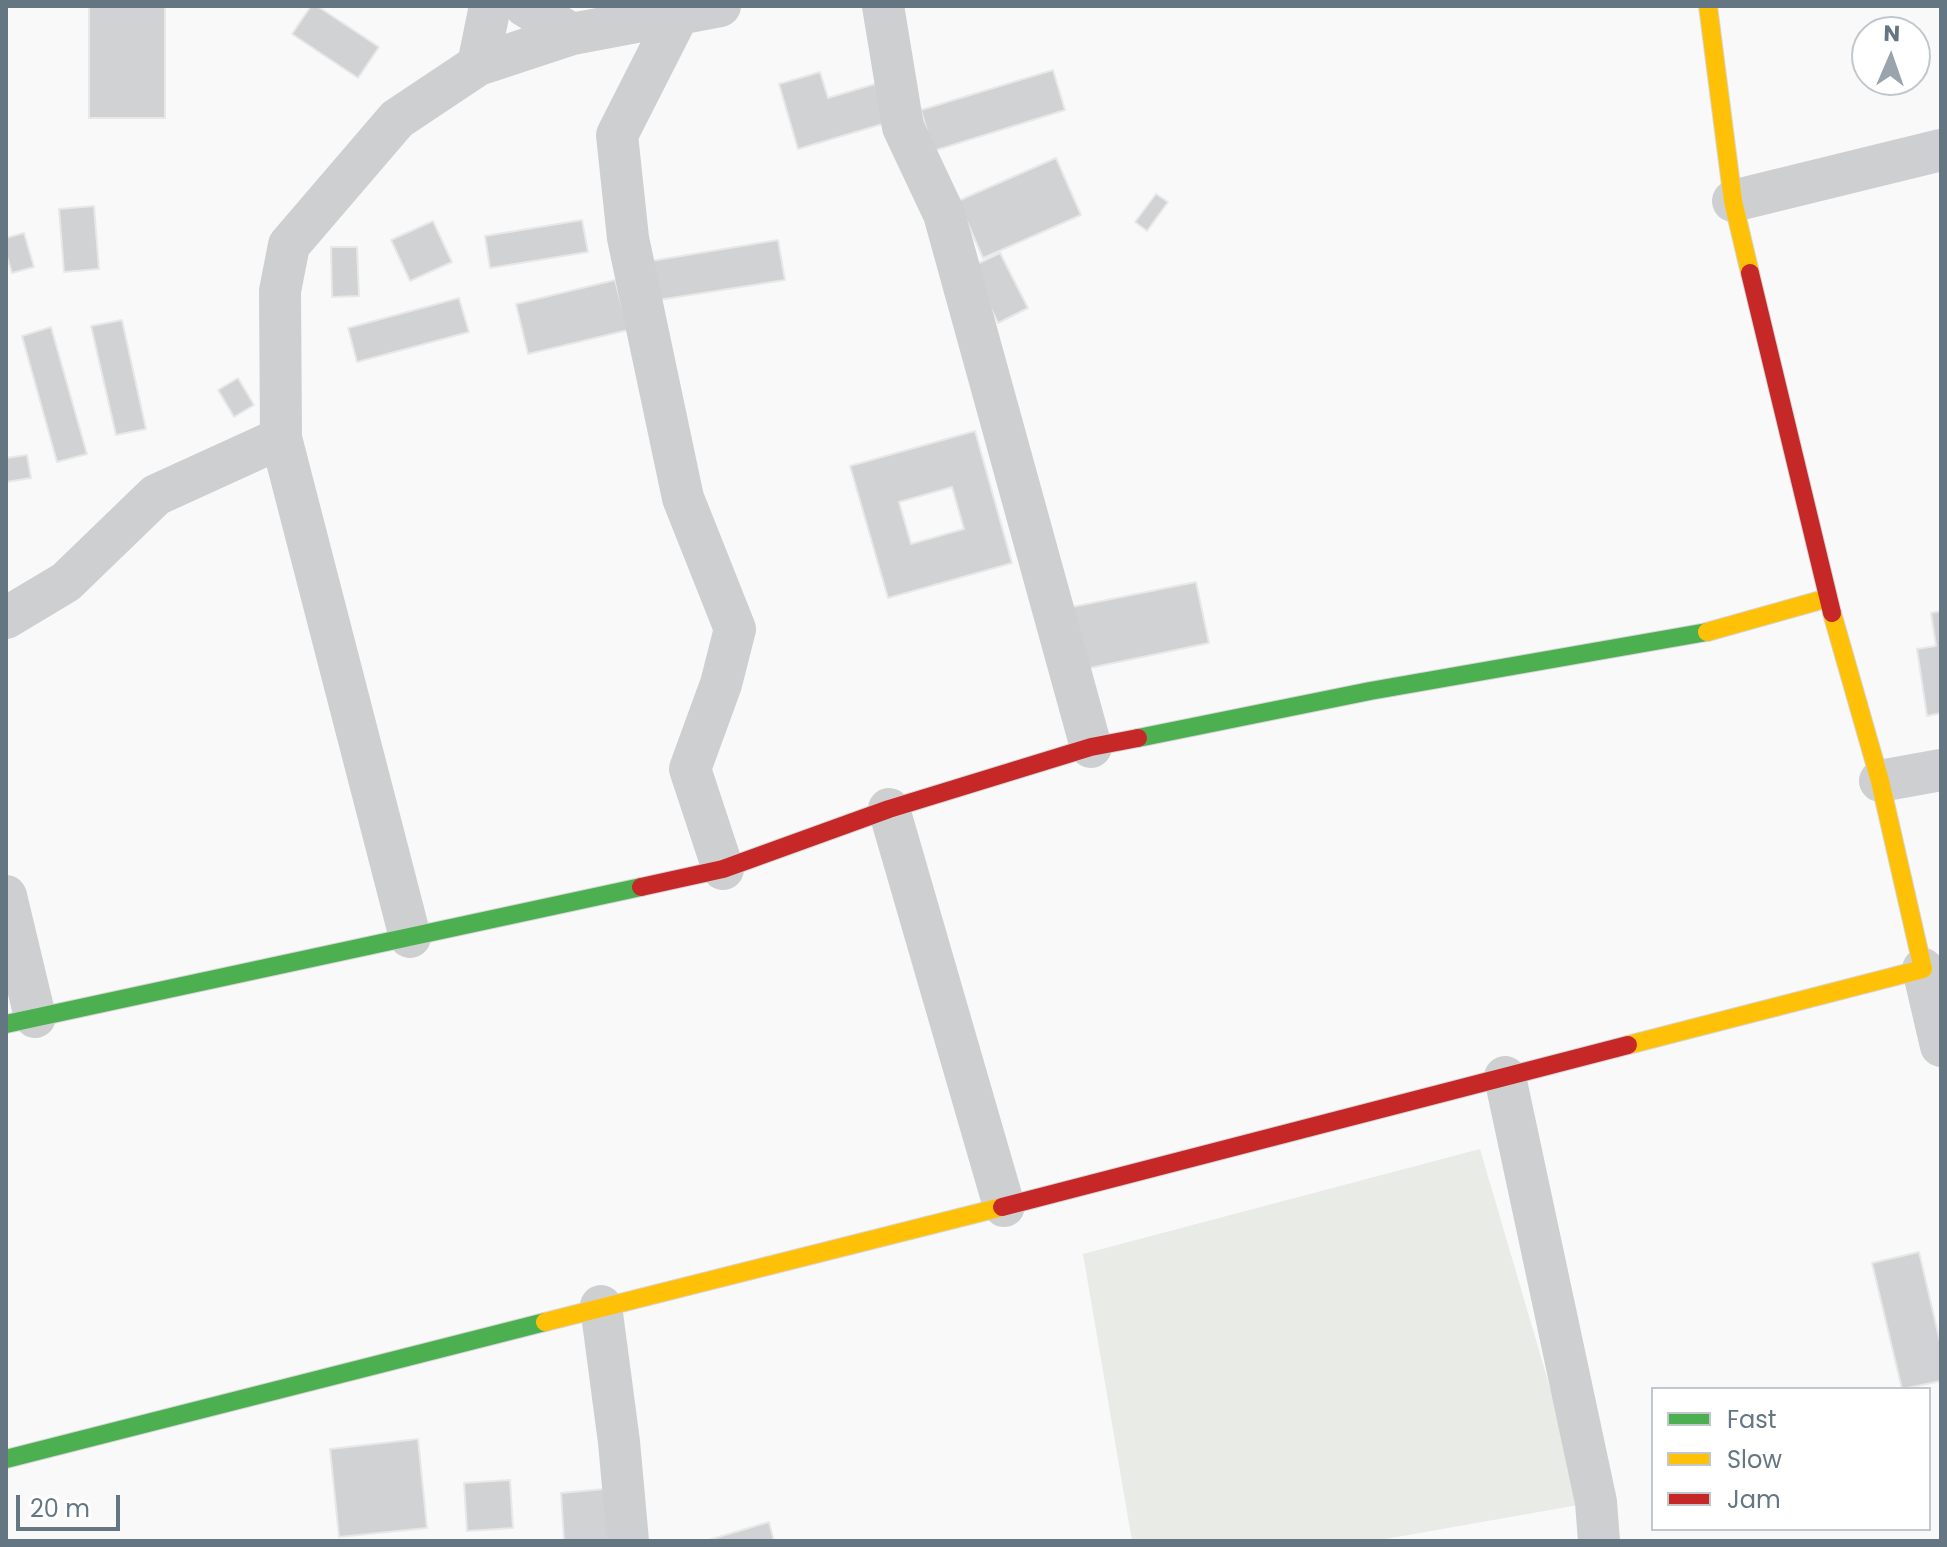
<!DOCTYPE html>
<style>
body{margin:0}
#map{position:relative;width:1947px;height:1547px;overflow:hidden;background:#f9f9f9;font-family:Poppins,sans-serif}
canvas{display:block}
.frame{position:absolute;inset:0;border:8px solid #657683;pointer-events:none}
.legend{position:absolute;left:1651px;top:1387px;width:280px;height:144px;box-sizing:border-box;background:#fff;border:2px solid #c1c8cd;margin:0;padding:10px 14px;list-style:none;font-size:24px;color:#657683}
.legend li{display:flex;align-items:center;gap:16px;height:40px}
.legend b{width:40px;border:2px solid #c1c8cd}
.north{position:absolute;left:1851px;top:16px;width:80px;height:80px;box-sizing:border-box;background:#fff;border:2px solid #c1c8cd;border-radius:50%;rotate:2deg;font-size:22px;font-weight:700;line-height:32px;text-align:center;color:#657683}
.north::after{content:'';display:block;margin:auto;width:28px;height:36px;background:#99a4ac;clip-path:polygon(50% 0,100% 100%,50% 72%,0 100%)}
.scale{position:absolute;left:16px;top:1495px;width:104px;height:36px;box-sizing:border-box;border:4px solid #657683;border-top:0;padding-left:10px;font-size:24px;line-height:28px;white-space:nowrap;color:#657683;-webkit-text-stroke:6px #fff;paint-order:stroke}
</style>
<div id="map">
<canvas width="1947" height="1547"></canvas>
<div class="frame"></div>
<ul class="legend">
<li><b style="height:10px;background:#4caf50"></b>Fast</li>
<li><b style="height:10px;background:#ffc107"></b>Slow</li>
<li><b style="height:10px;background:#c62828"></b>Jam</li>
</ul>
<div class="north">N</div>
<div class="scale">20 m</div>
</div>
<script>
const ctx = document.querySelector('canvas').getContext('2d');
ctx.lineJoin = 'round';
function fill(path, color) { ctx.fillStyle = color; ctx.fill(path, 'evenodd'); }
const toPath = rows => new Path2D(rows.map(r => 'M' + r).join(''));
function trace(path, color, width, dash) { ctx.strokeStyle = color; ctx.lineWidth = width; ctx.lineCap = dash ? 'butt' : 'round'; ctx.setLineDash(dash || []); ctx.stroke(path); }
const green = toPath([
 [1480,1149,1584,1504,1374,1541,1132,1541,1083,1254]
]);
const building = toPath([
 [89,6,165,6,165,118,89,118,89,6],
 [311,6,317,6,379,47,358,78,292,34,311,6],
 [1053,70,1065,110,933,151,921,110,1053,70],
 [820,72,828,98,875,84,886,123,798,149,779,84,820,72],
 [1056,158,1081,215,983,258,958,201,1056,158],
 [1156,194,1168,202,1147,231,1135,222,1156,194],
 [94,206,99,269,64,272,59,209,94,206],
 [582,220,588,252,490,268,485,236,582,220],
 [433,221,452,262,410,281,391,240,433,221],
 [24,233,34,267,12,273,6,253,6,238,24,233],
 [778,240,785,280,652,301,645,262,778,240],
 [331,247,357,247,359,296,332,297,331,247],
 [1000,253,1028,308,998,323,971,267,1000,253],
 [615,280,628,330,528,354,516,304,615,280],
 [459,298,469,332,357,362,348,328,459,298],
 [122,320,146,429,116,435,91,326,122,320],
 [51,327,87,454,57,462,22,336,51,327],
 [238,378,254,405,234,417,218,390,238,378],
 [975,431,1012,563,888,598,850,466,975,431],
 [952,487,964,529,911,544,899,502,952,487],
 [27,455,31,478,6,482,6,458,27,455],
 [1196,582,1209,643,1080,670,1067,608,1196,582],
 [1941,611,1941,713,1927,716,1917,649,1936,646,1931,613,1941,611],
 [1919,1252,1941,1346,1941,1381,1902,1389,1872,1263,1919,1252],
 [418,1439,427,1528,339,1537,330,1449,418,1439],
 [510,1480,513,1528,467,1531,464,1483,510,1480],
 [604,1489,608,1541,564,1541,561,1493,604,1489],
 [769,1522,774,1541,705,1541,769,1522]
]);
const street = toPath([
 [525,6,572,34],
 [883,6,903,127,944,214,1091,747],
 [679,13,617,135,628,238,683,498,735,629,721,684,690,769,723,869],
 [478,65,490,6],
 [1733,201,1941,150],
 [6,618,66,582,156,495,281,438],
 [1880,781,1941,770],
 [889,809,1004,1206],
 [6,896,35,1017],
 [410,937,281,438,280,291,289,245,397,119,478,65,572,34,720,6],
 [1923,969,1941,1046],
 [1505,1077,1596,1502,1599,1541],
 [601,1306,619,1442,628,1541]
]);
const fast = toPath([
 [1138,738,1370,691,1707,632],
 [6,1024,641,887],
 [6,1459,545,1322]
]);
const slow = toPath([
 [1708,6,1733,201,1750,273],
 [1707,632,1828,598],
 [1628,1045,1923,969,1880,781,1832,613],
 [545,1322,1002,1207]
]);
const jam = toPath([
 [1750,273,1832,613],
 [641,887,723,869,889,809,1091,747,1138,738],
 [1002,1207,1628,1045]
]);
fill(green, '#e8ebe6');
fill(building, '#d0d2d3');
trace(building, '#e8e8e8', 2);
trace(fast, '#d5d6d7', 20);
trace(slow, '#d5d6d7', 20);
trace(jam, '#d5d6d7', 20);
trace(street, '#cecfd0', 42);
trace(fast, '#4caf50', 18);
trace(slow, '#ffc107', 18);
trace(jam, '#c62828', 18);
</script>
